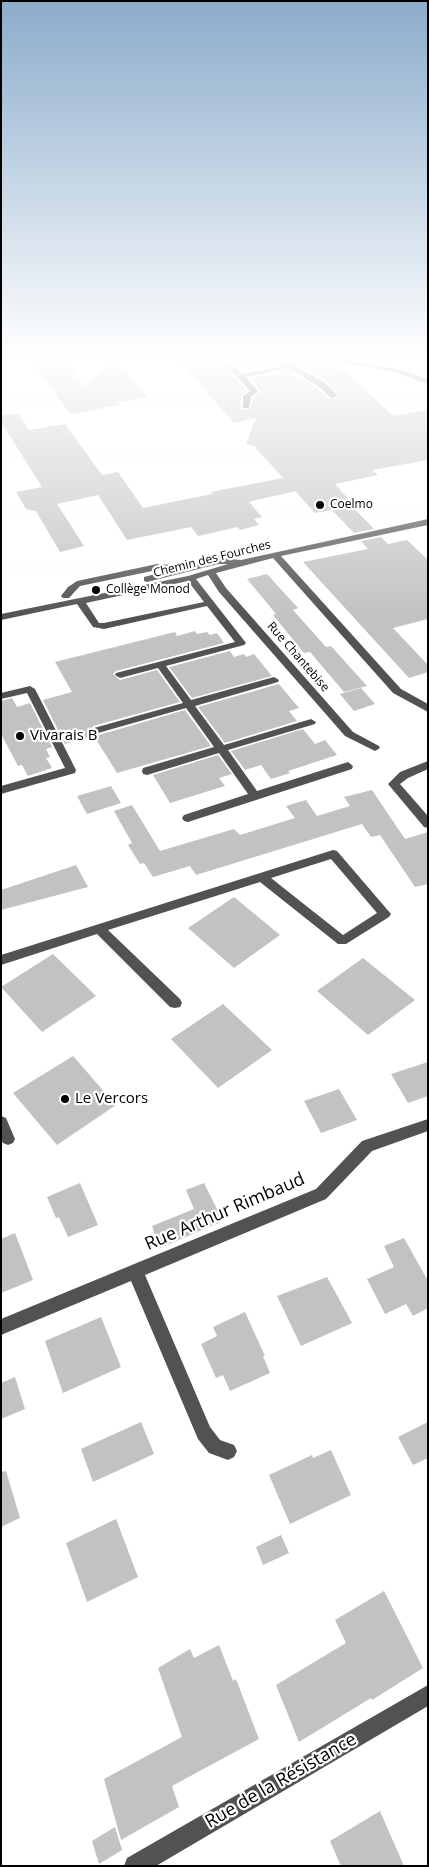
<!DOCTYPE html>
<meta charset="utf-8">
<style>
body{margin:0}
#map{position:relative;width:429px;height:1867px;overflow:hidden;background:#fff;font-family:"Open Sans",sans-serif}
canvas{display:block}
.frame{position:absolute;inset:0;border:2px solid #000;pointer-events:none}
</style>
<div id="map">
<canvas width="429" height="1867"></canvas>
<div class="frame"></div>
</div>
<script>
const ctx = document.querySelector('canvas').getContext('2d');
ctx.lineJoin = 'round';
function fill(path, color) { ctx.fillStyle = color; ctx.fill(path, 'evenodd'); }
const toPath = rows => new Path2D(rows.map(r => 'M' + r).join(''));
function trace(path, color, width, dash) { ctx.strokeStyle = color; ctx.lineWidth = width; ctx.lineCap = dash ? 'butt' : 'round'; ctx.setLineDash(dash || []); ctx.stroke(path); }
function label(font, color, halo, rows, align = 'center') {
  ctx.font = font + ' "Open Sans",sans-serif'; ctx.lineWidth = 4.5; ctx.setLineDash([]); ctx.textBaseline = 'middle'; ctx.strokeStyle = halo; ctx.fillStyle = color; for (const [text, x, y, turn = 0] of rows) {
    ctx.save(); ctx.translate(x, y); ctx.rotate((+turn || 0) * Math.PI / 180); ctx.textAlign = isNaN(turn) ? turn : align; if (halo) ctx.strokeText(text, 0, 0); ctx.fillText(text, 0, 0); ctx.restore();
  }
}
const building = toPath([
 [46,357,62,357,85,386,115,359,147,397,118,402,120,405,70,414,30,359],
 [176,357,208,357,228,369,247,391,241,396,241,408,243,410,250,409,253,398,260,391,250,378,282,372,286,369,317,388,330,399,340,397,325,380,292,362,294,357,314,357,315,367,328,365,334,370,341,369,345,371,393,416,428,410,428,460,372,470,378,475,335,484,352,503,349,503,374,529,354,533,332,510,315,513,295,491,249,502,262,517,254,519,259,525,240,530,238,527,198,536,191,527,127,540,98,495,57,504,84,546,60,552,36,511,26,509,16,492,42,487,1,422,1,416,18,413,29,430,65,424,102,475,118,472,143,508,212,494,211,492,283,478,254,446,246,444,256,418,234,423],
 [220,357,284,357,277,365,243,372],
 [381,537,388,544,407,540,428,560,428,619,393,628,428,665,428,672,409,678,303,562,368,549,361,541],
 [267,574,298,608,293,610,326,647,331,646,367,686,344,692,310,652,304,653,273,615,276,614,247,579],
 [195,631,197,634,207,632,210,635,217,633,224,643,116,671,113,674,120,680,157,670,180,702,93,726,91,731,99,735,185,710,211,746,117,773,94,736,65,744,43,700,72,692,55,662,175,632,177,636],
 [230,651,234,657,244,654,246,657,254,654,272,676,192,698,169,667],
 [279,684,299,708,289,711,297,721,225,743,198,707],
 [361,688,375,704,354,711,340,694],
 [12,698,17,707,30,703,52,747,46,749,50,757,46,758,52,768,28,776,22,765,18,766,1,734,1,701],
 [303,729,315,744,325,740,337,755,288,771,290,773,271,779,261,765,245,770,231,751],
 [218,755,232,774,219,778,225,786,170,803,153,775],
 [111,786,121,803,87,814,77,796],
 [372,790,405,839,428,832,428,884,415,887,380,835,371,837,362,824,196,875,190,866,153,877,144,863,140,864,128,845,132,843,114,811,132,805,160,851,234,829,240,835,295,818,286,806,306,800,317,816,350,806,344,797],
 [76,865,88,887,1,910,1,890],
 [234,897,280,935,234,968,188,928],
 [53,954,96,996,42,1032,1,987],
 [363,958,415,1000,368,1035,317,991],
 [223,1004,272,1050,218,1088,171,1039],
 [73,1056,116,1105,57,1145,13,1093],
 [428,1062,428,1096,408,1103,391,1074],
 [339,1089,357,1120,321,1133,304,1101],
 [80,1183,98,1225,68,1237,59,1217,56,1218,47,1197],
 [204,1183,223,1221,160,1248,152,1226,194,1209,186,1190],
 [15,1233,33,1280,1,1293,1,1239],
 [404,1238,428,1281,428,1308,413,1316,406,1304,385,1314,367,1279,394,1267,384,1246],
 [327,1277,352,1323,301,1346,277,1296],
 [245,1312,265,1356,263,1356,270,1373,230,1391,223,1375,216,1378,201,1344,217,1336,213,1327],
 [101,1317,121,1367,63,1393,45,1341],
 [15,1377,25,1409,1,1419,1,1383],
 [141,1422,154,1454,93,1482,81,1449],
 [428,1422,428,1458,413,1465,398,1437],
 [331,1450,351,1495,290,1524,269,1475,312,1455,313,1458],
 [6,1471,20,1518,1,1527,1,1472],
 [116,1519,138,1577,87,1602,66,1543],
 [281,1535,289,1553,263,1565,256,1547],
 [384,1591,423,1668,372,1700,371,1698,299,1742,276,1685,346,1643,335,1620],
 [219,1645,233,1681,236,1679,259,1739,172,1786,179,1807,121,1840,104,1779,182,1737,158,1668,190,1649,194,1658],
 [380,1811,404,1866,341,1866,330,1841],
 [115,1827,122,1850,99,1864,92,1841]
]);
const minor = toPath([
 [210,357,217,357,233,366,243,374,278,367,283,363,286,357,292,357,290,363,324,382,338,396,331,398,318,386,286,367,282,370,246,377,258,391,251,397,249,408,243,408,243,396,250,391,229,368,210,357],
 [319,357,332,357,398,369,428,379,428,384,394,372,322,359,319,357],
 [428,519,428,525,281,556,401,689,428,704,428,712,393,693,273,558,216,573,226,588,353,732,379,746,380,748,375,751,345,736,219,592,208,575,196,579,246,643,244,645,166,666,191,700,274,677,279,680,278,682,195,706,224,745,311,719,316,722,315,724,228,750,257,791,348,762,353,766,352,769,188,822,184,821,182,818,184,815,248,794,219,753,147,775,143,774,142,771,143,768,214,747,186,708,98,733,93,730,94,728,183,703,158,668,120,678,115,675,116,673,235,642,207,606,104,629,93,627,77,604,1,620,1,614,188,576,228,564,218,564,147,582,144,581,144,577,170,570,157,570,80,586,69,598,63,598,61,596,68,587,77,581,157,564,173,565,177,569,218,558,241,560,428,519],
 [188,581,204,602,104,623,99,623,86,603,188,581],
 [30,686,35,689,76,770,75,773,1,794,1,786,65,768,27,693,1,699,1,693,30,686],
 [428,761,428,769,408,778,400,784,428,816,428,828,424,827,388,784,400,772,428,761],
 [333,850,337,851,391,914,389,917,346,944,338,944,260,882,108,930,180,999,182,1003,180,1007,175,1008,170,1007,97,934,1,965,1,955,333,850],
 [331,859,377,913,343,935,271,878,331,859],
 [1,1116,6,1118,15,1139,13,1143,8,1145,3,1143,1,1140,1,1116],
 [428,1119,428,1131,372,1151,326,1199,145,1275,210,1427,220,1440,234,1445,237,1451,234,1457,228,1460,209,1453,198,1439,131,1281,1,1335,1,1319,316,1189,362,1141,428,1119],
 [428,1685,428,1706,156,1866,124,1866,127,1858,428,1685]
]);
const markers = [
 [320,505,5,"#000"],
 [96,590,5,"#000"],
 [20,736,5,"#000"],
 [65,1099,5,"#000"]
];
const farPoinames = [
 ["Coelmo",330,505],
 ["Collège Monod",106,590]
];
const farStreetnames = [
 ["Chemin des Fourches",212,559,-14],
 ["Rue Chantebise",298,657,49]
];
const poiNames = [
 ["Vivarais B",30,736],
 ["Le Vercors",75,1099]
];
const nearStreetnames = [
 ["Rue Arthur Rimbaud",225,1212,-23],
 ["Rue de la Résistance",281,1781,-30]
];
fill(building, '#c2c2c2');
fill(minor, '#525252');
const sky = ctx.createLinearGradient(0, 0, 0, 618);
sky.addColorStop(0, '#8baccb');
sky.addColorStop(0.58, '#fff');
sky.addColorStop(1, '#ffffff00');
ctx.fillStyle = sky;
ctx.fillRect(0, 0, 429, 618);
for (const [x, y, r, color] of markers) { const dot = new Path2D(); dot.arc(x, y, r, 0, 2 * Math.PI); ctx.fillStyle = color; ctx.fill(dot); trace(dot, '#fff', 2); }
label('12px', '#000', '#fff', farPoinames, 'left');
label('12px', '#000', '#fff', farStreetnames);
label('15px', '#000', '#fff', poiNames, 'left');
label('18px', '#000', '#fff', nearStreetnames);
</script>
